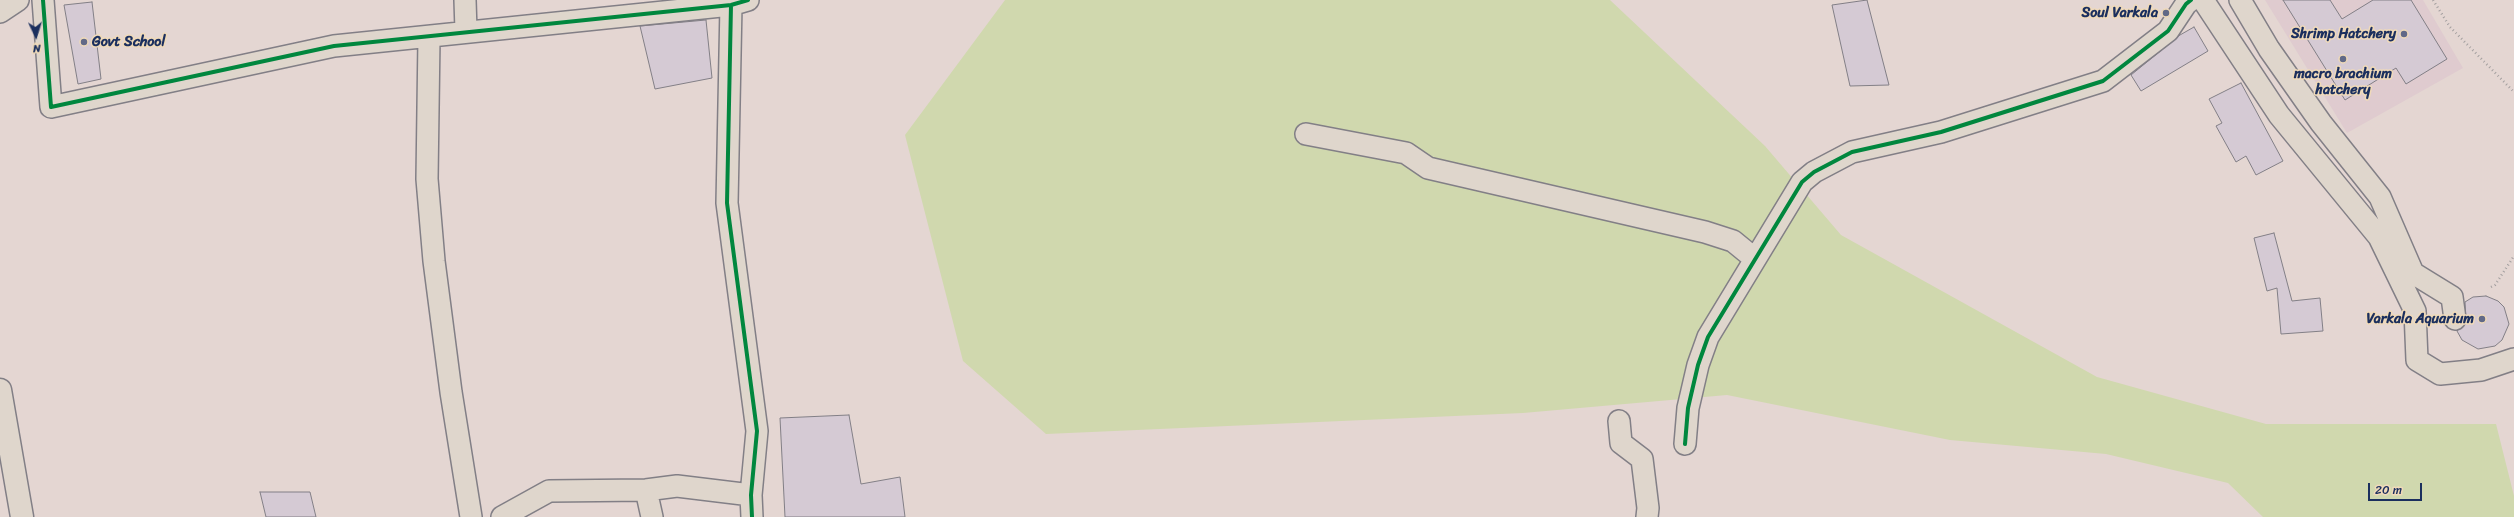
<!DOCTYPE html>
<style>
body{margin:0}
#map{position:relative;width:2514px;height:517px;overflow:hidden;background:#e4d6d2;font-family:Sriracha,sans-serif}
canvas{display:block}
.north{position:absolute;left:16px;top:16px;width:40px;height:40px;-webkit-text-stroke:3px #f0dab9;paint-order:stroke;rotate:176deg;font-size:11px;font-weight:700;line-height:16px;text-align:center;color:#1b2f5e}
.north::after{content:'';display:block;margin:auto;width:14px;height:18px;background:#1b2f5e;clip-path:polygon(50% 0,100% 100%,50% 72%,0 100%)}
.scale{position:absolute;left:2368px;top:483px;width:54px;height:18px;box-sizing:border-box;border:2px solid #1b2f5e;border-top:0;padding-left:5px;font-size:12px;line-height:14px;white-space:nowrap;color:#1b2f5e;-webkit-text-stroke:3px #f0dab9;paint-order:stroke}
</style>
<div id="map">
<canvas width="2514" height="517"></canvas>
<div class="north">N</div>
<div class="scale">20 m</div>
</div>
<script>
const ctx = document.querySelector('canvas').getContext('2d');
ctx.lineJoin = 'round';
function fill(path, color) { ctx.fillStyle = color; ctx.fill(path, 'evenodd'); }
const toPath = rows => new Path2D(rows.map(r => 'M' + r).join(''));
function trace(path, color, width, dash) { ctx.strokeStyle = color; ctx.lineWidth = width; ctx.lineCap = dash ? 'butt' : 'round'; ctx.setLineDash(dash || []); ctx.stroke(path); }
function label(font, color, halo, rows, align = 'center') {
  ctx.font = font + ' Sriracha,sans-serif'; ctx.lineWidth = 3; ctx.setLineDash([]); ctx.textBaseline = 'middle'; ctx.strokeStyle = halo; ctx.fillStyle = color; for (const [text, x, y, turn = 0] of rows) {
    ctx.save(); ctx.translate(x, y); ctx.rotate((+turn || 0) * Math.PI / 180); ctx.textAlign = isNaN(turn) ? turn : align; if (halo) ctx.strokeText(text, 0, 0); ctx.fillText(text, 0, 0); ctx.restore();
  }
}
const built = toPath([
 [2265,0,2423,0,2463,68,2347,133]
]);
const green = toPath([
 [1005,0,1610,0,1765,146,1841,235,2097,377,2266,424,2496,424,2514,496,2514,517,2263,517,2228,483,2106,454,1950,440,1727,395,1523,413,1046,434,963,361,905,135]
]);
const building = toPath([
 [1867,0,1889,85,1850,86,1832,5,1867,0],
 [2283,0,2330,0,2342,19,2373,0,2411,0,2447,59,2406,84,2396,68,2345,100,2283,0],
 [92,2,101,79,78,84,64,5,92,2],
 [706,20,712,78,655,89,640,26,706,20],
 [2194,27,2208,51,2141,91,2131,75,2180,35,2194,27],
 [2241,83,2283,161,2256,175,2246,156,2236,162,2216,126,2222,123,2209,99,2241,83],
 [2274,233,2292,301,2320,298,2323,331,2281,334,2277,288,2267,291,2254,238,2274,233],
 [2486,296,2498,301,2504,307,2509,324,2502,340,2495,346,2478,349,2462,340,2457,331,2466,323,2465,302,2473,297,2486,296],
 [849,415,861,484,900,477,905,517,785,517,780,418,849,415],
 [260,492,310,492,316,517,266,517,260,492]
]);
const path = toPath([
 [2433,0,2450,27,2514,92],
 [2491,287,2495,285,2514,256]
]);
const minor = toPath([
 [43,0,51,107,334,46,731,5,748,0],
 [465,0,466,31],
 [2203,0,2279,115,2379,237,2415,311,2417,360,2440,374,2481,370,2514,359],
 [2240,0,2269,49,2321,123,2380,197,2413,273,2452,297,2455,319],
 [731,5,727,203,757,431,751,495,752,517],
 [0,12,18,0],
 [429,38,427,179,434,261,451,392,471,517],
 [1306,134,1406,153,1428,168,1705,232,1733,241,1755,259],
 [1619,421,1621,443,1642,459,1648,508,1647,517],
 [1685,444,1688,408,1698,365,1708,337,1802,182,1814,172,1852,152,1941,132,2103,81,2168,31,2186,4,2191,0],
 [646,490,652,517],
 [502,517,549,491,646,490,677,486,751,495]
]);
const major = toPath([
 [0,390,22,517]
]);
const cycleway = toPath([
 [43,0,51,107,334,46,731,5,748,0],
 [731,5,727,203,757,431,751,495,752,517],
 [1685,444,1688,408,1698,365,1708,337,1802,182,1814,172,1852,152,1941,132,2103,81,2168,31,2186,4,2191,0]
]);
const markers = [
 [2166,13,4,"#616987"],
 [2404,34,4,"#616987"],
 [84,42,4,"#616987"],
 [2343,59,4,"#616987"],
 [2482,319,4,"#616987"]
];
const poiNames = [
 ["Soul Varkala",2158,13],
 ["Shrimp Hatchery",2396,34],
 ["Govt School",92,42,"left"],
 ["macro brachium",2343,74,"center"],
 ["hatchery",2343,90,"center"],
 ["Varkala Aquarium",2474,319]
];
fill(built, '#dfcbcf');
fill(green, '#d0d8ae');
fill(building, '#d5cad4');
trace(building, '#827f86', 1);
trace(minor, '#827f86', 24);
trace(major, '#827f86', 25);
trace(path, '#a4a0a0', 2.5, [1, 3]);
trace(minor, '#dfd6cc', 21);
trace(major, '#dfd6cc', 22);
trace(cycleway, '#00873e', 4);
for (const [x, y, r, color] of markers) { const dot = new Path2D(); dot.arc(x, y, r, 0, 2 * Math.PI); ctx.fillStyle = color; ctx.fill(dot); trace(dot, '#f0dab9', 1.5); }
label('bold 14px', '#1b2f5e', '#f0dab9', poiNames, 'right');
</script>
